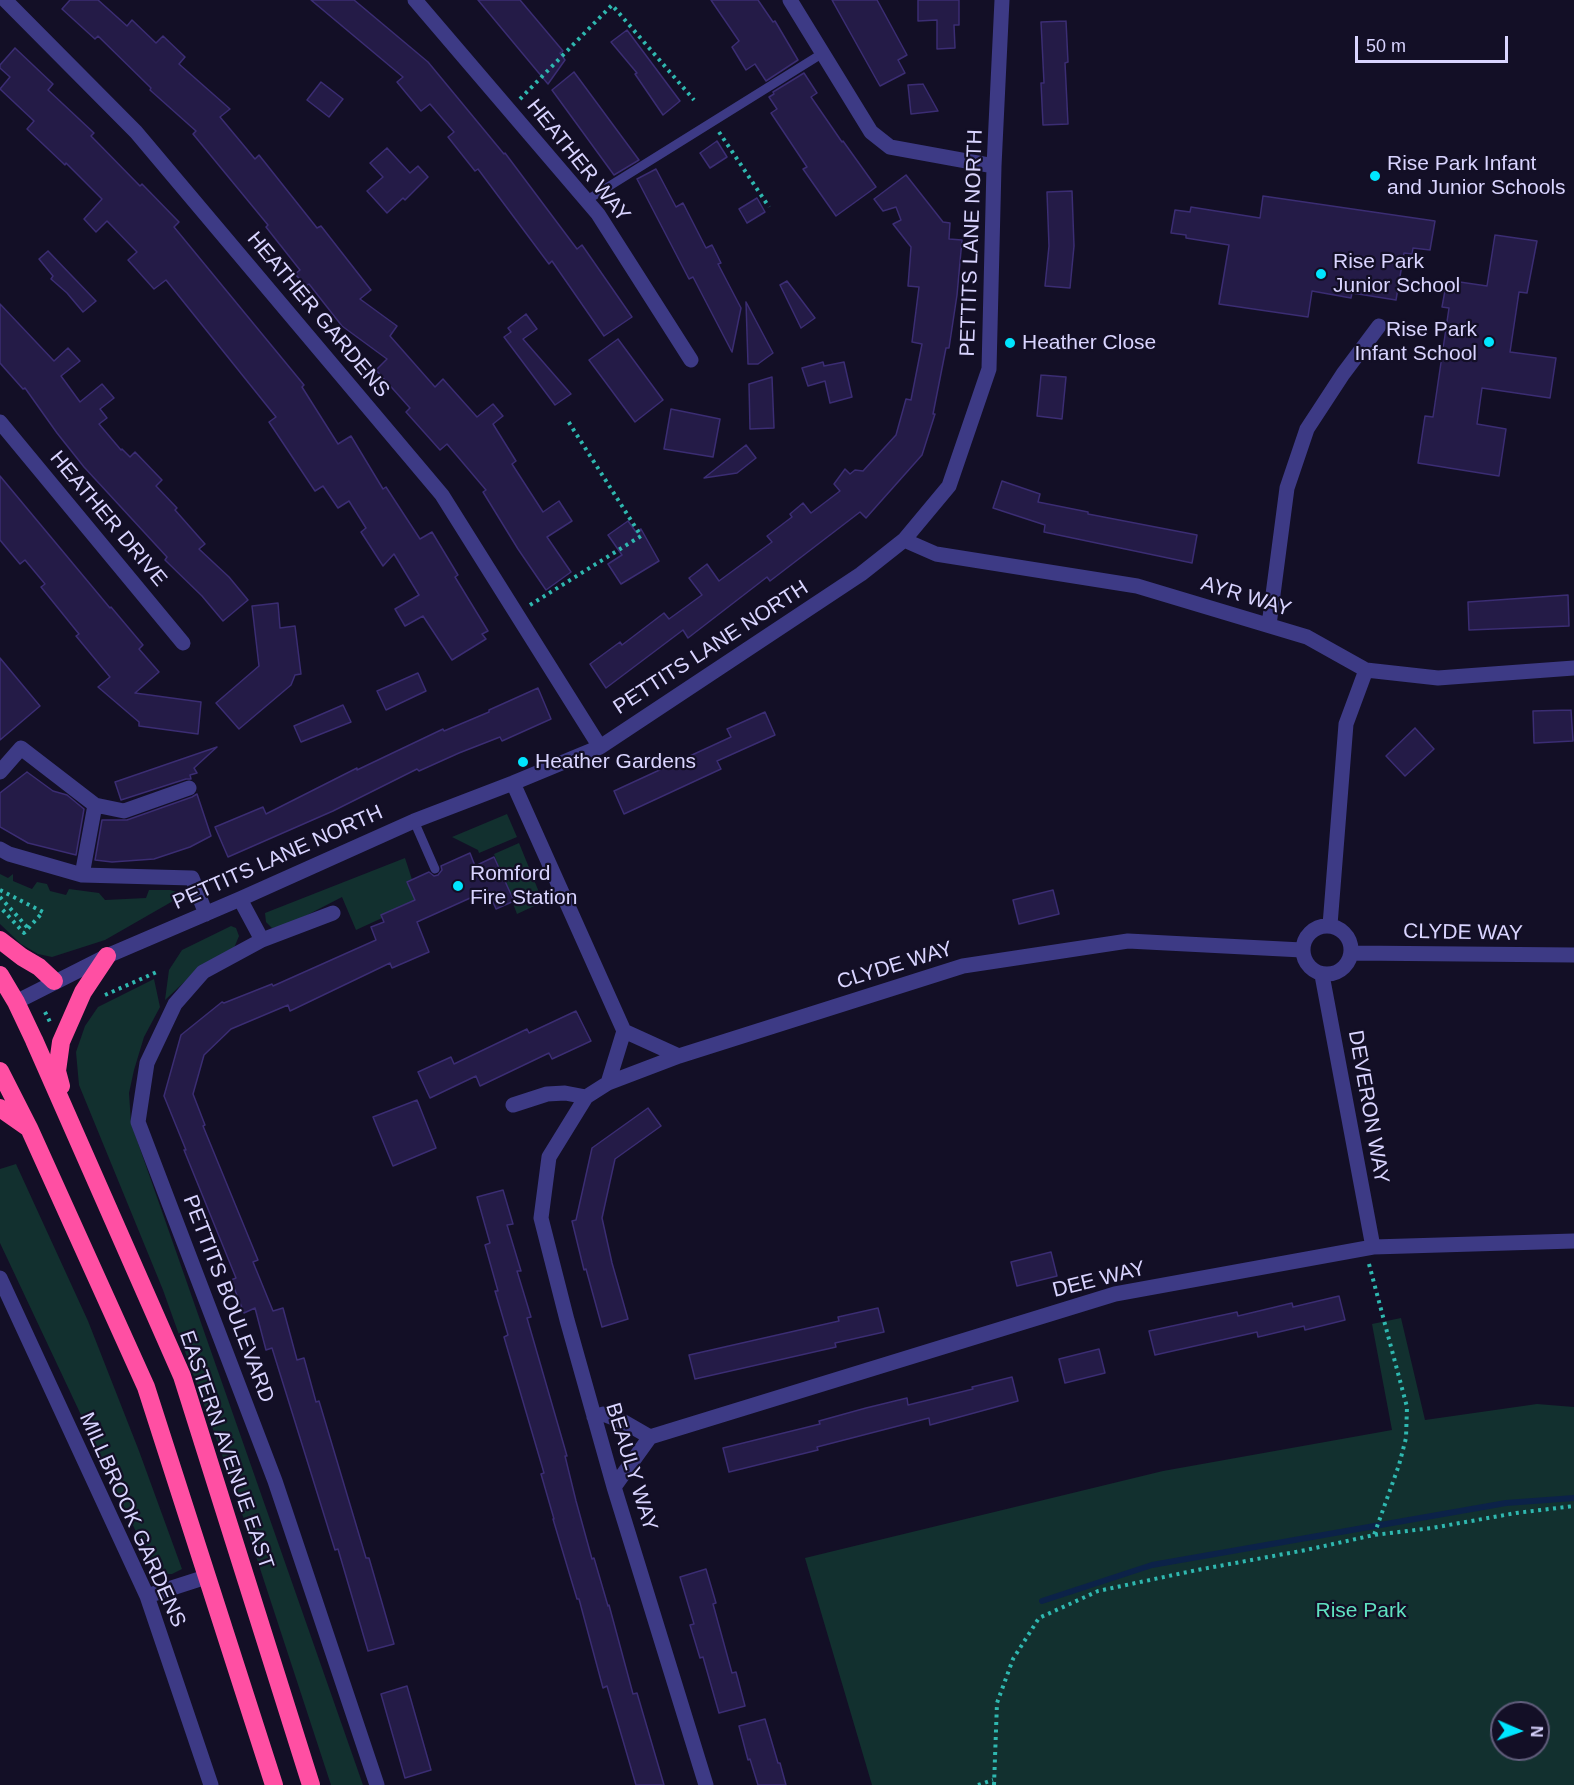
<!DOCTYPE html>
<style>
body{margin:0}
#map{position:relative;width:1574px;height:1785px;overflow:hidden;background:#130f26;font-family:Arial,sans-serif}
canvas{display:block}
.north{position:absolute;left:1490px;top:1701px;width:60px;height:60px;box-sizing:border-box;background:#130f26;border:2px solid #625e7d;border-radius:50%;rotate:92deg;font-size:16px;font-weight:700;line-height:24px;text-align:center;color:#d9d4ff}
.north::after{content:'';display:block;margin:auto;width:21px;height:27px;background:#00e5ff;clip-path:polygon(50% 0,100% 100%,50% 72%,0 100%)}
.scale{position:absolute;left:1355px;top:36px;width:153px;height:27px;box-sizing:border-box;border:3px solid #d9d4ff;border-top:0;padding-left:8px;font-size:18px;line-height:21px;white-space:nowrap;color:#d9d4ff;-webkit-text-stroke:4px #130f26;paint-order:stroke}
</style>
<div id="map">
<canvas width="1574" height="1785"></canvas>
<div class="north">N</div>
<div class="scale">50 m</div>
</div>
<script>
const ctx = document.querySelector('canvas').getContext('2d');
ctx.lineJoin = 'round';
function fill(path, color) { ctx.fillStyle = color; ctx.fill(path, 'evenodd'); }
const toPath = rows => new Path2D(rows.map(r => 'M' + r).join(''));
function trace(path, color, width, dash) { ctx.strokeStyle = color; ctx.lineWidth = width; ctx.lineCap = dash ? 'butt' : 'round'; ctx.setLineDash(dash || []); ctx.stroke(path); }
function label(font, color, halo, rows, align = 'center') {
  ctx.font = font + ' Arial,sans-serif'; ctx.lineWidth = 4.5; ctx.setLineDash([]); ctx.textBaseline = 'middle'; ctx.strokeStyle = halo; ctx.fillStyle = color; for (const [text, x, y, turn = 0] of rows) {
    ctx.save(); ctx.translate(x, y); ctx.rotate((+turn || 0) * Math.PI / 180); ctx.textAlign = isNaN(turn) ? turn : align; if (halo) ctx.strokeText(text, 0, 0); ctx.fillText(text, 0, 0); ctx.restore();
  }
}
const green = toPath([
 [507,814,517,837,479,853,478,850,452,837],
 [519,843,543,902,517,914,494,854],
 [405,858,421,907,406,907,356,930,342,897,284,927,272,928,266,922,265,913],
 [0,874,8,878,13,874,13,881,32,889,37,882,47,884,50,891,66,895,69,889,99,893,105,900,146,898,149,890,170,890,177,892,180,897,105,940,52,957,38,954,21,944,0,924],
 [231,926,236,928,239,936,234,948,195,972,165,1000,169,970,182,950],
 [154,979,160,1007,144,1037,134,1070,129,1093,131,1123,363,1785,331,1785,230,1477,163,1290,79,1085,76,1052,85,1026,98,1007],
 [16,1164,88,1321,139,1451,182,1569,172,1574,161,1574,154,1570,0,1243,0,1169],
 [1401,1318,1425,1420,1537,1404,1574,1407,1574,1785,872,1785,805,1558,1163,1471,1392,1430,1372,1324],
 [1502,1713,1538,1713,1538,1749,1502,1749]
]);
const stream = toPath([
 [1042,1601,1152,1565,1506,1503,1574,1498]
]);
const building = toPath([
 [70,0,98,0,127,26,132,20,156,43,163,36,185,57,179,64,230,109,220,117,255,159,259,155,317,228,321,226,371,290,360,299,397,326,390,336,435,387,443,379,477,417,493,404,503,416,493,424,516,461,512,464,543,512,559,501,572,521,547,537,571,572,546,590,518,549,483,492,486,490,447,444,440,450,406,412,410,408,376,370,387,359,342,326,309,284,306,286,295,274,300,270,266,227,268,225,193,134,196,131,150,90,151,88,98,36,95,39,62,9,70,0],
 [311,0,354,0,428,62,504,154,505,153,577,249,582,245,632,317,604,336,552,261,549,264,478,169,475,171,448,137,454,132,430,104,421,111,397,82,403,77,311,0],
 [478,0,520,0,563,51,560,53,565,60,548,84,478,0],
 [711,0,758,0,773,22,775,21,798,60,766,81,755,64,746,70,732,47,739,41,711,0],
 [832,0,877,0,907,55,898,60,905,73,880,86,832,0],
 [918,0,959,0,959,25,954,25,955,48,937,49,937,20,918,21,918,0],
 [1066,21,1068,62,1065,63,1068,124,1043,125,1041,83,1044,83,1041,22,1066,21],
 [627,30,680,101,663,115,635,74,637,73,611,42,627,30],
 [15,48,53,84,48,90,94,133,91,136,140,186,142,184,179,222,174,227,304,385,302,387,338,444,351,436,383,489,386,487,420,539,432,532,458,575,455,577,488,631,482,634,486,639,452,660,423,616,405,626,395,609,419,595,394,554,383,566,361,532,366,528,349,501,338,508,323,486,315,491,269,422,276,417,166,280,154,289,128,260,137,252,107,221,96,232,84,219,102,199,66,163,65,165,27,129,34,121,0,89,10,77,0,68,0,65,15,48],
 [574,72,639,160,614,175,552,90,574,72],
 [804,73,817,93,811,97,842,142,843,141,876,187,836,216,803,169,807,167,771,113,777,109,769,97,774,94,773,92,804,73],
 [321,82,343,99,329,117,307,100,321,82],
 [923,84,938,111,911,114,908,85,923,84],
 [717,141,727,157,710,168,700,153,717,141],
 [387,148,410,173,418,166,428,177,405,200,403,198,387,213,367,191,383,177,370,163,387,148],
 [656,169,676,207,683,203,706,248,712,245,721,263,718,264,741,308,732,352,693,277,689,279,637,179,656,169],
 [906,175,943,222,950,223,949,239,962,240,957,295,949,348,946,348,933,414,935,414,922,455,866,518,860,512,770,581,767,577,688,638,683,630,606,688,590,664,620,642,622,645,664,613,669,619,702,595,689,578,707,564,719,581,772,542,767,536,792,517,790,514,803,503,811,513,840,491,834,484,845,469,850,474,855,470,863,471,896,435,906,399,911,400,922,344,912,342,919,287,908,286,911,247,893,224,901,220,896,207,883,211,874,199,906,175],
 [1072,191,1074,246,1070,288,1045,286,1049,246,1047,192,1072,191],
 [1263,196,1435,221,1430,250,1413,248,1412,254,1404,253,1396,300,1352,293,1351,298,1312,291,1308,317,1219,304,1229,245,1186,238,1186,235,1171,233,1175,210,1190,212,1191,207,1260,218,1263,196],
 [757,198,765,212,747,223,739,209,757,198],
 [1495,235,1537,241,1527,293,1519,292,1510,352,1556,358,1550,398,1482,388,1477,424,1506,429,1499,476,1418,463,1425,416,1433,417,1449,308,1442,307,1446,285,1452,286,1453,281,1487,286,1495,235],
 [48,251,96,301,83,312,67,293,51,279,53,276,39,259,48,251],
 [787,281,815,318,801,328,780,285,787,281],
 [746,302,773,353,758,364,748,364,746,302],
 [0,304,54,361,68,348,80,361,61,376,80,402,102,384,114,398,100,409,107,418,99,424,121,450,122,449,130,457,135,452,162,480,156,486,177,508,175,510,205,544,199,549,229,577,248,600,223,621,202,596,165,560,167,557,84,467,57,433,25,388,23,389,0,363,0,304],
 [526,314,537,329,523,339,571,394,555,405,504,337,511,332,508,328,526,314],
 [618,339,663,400,635,422,589,360,618,339],
 [823,362,824,366,844,362,852,397,830,403,825,381,808,386,802,368,823,362],
 [1041,375,1066,377,1062,419,1037,416,1041,375],
 [772,377,774,428,750,429,749,384,772,377],
 [671,409,720,419,713,457,664,449,671,409],
 [746,445,756,458,737,473,704,478,746,445],
 [0,476,110,608,111,607,143,645,139,649,159,672,135,693,201,702,198,734,139,726,139,722,98,687,110,677,76,636,79,634,41,587,45,584,25,560,20,564,0,540,0,476],
 [1002,481,1040,494,1038,502,1088,512,1088,514,1197,535,1192,563,1044,532,1045,525,993,508,1002,481],
 [628,521,636,532,641,529,659,561,621,584,608,564,622,555,608,535,628,521],
 [1568,595,1569,626,1469,630,1468,602,1568,595],
 [278,603,280,628,295,626,301,674,295,675,291,685,239,729,216,703,259,666,252,606,278,603],
 [0,658,40,706,0,740,0,658],
 [418,673,426,691,386,710,377,691,418,673],
 [538,688,551,719,502,741,500,737,459,753,419,771,417,769,333,811,228,857,215,827,263,807,266,814,357,768,357,770,443,729,444,731,489,712,489,710,538,688],
 [343,705,351,722,301,742,294,726,343,705],
 [1571,710,1573,741,1534,743,1533,711,1571,710],
 [765,712,775,735,717,761,721,769,624,814,614,791,731,737,727,729,765,712],
 [1415,728,1434,749,1405,776,1386,756,1415,728],
 [217,747,194,768,197,773,190,775,191,779,186,779,121,800,115,782,217,747],
 [27,772,53,791,67,795,84,809,76,855,28,843,0,827,0,793,27,772],
 [197,794,211,836,190,847,154,859,112,862,95,860,102,820,127,820,192,797,197,794],
 [470,853,475,866,494,857,514,901,496,909,488,890,417,922,429,952,392,968,390,963,290,1011,288,1005,231,1029,204,1055,193,1094,205,1125,203,1126,258,1260,253,1262,273,1311,283,1308,297,1360,304,1358,316,1402,319,1401,366,1558,369,1558,394,1644,368,1651,338,1549,335,1550,272,1348,266,1350,255,1308,244,1313,231,1280,236,1278,184,1150,186,1150,164,1096,181,1035,222,1002,224,1003,272,984,273,986,376,940,371,927,384,922,381,915,415,900,407,882,429,872,434,876,438,875,442,870,441,866,470,853],
 [1053,890,1059,914,1019,924,1013,900,1053,890],
 [576,1011,591,1041,552,1059,549,1053,480,1086,476,1076,430,1098,418,1072,451,1057,454,1064,527,1029,529,1033,576,1011],
 [417,1100,436,1148,393,1166,373,1117,417,1100],
 [648,1108,661,1126,615,1159,602,1218,612,1263,628,1319,602,1327,586,1269,584,1270,572,1221,576,1220,592,1148,648,1108],
 [503,1190,513,1224,507,1225,521,1271,517,1271,531,1317,527,1318,567,1456,565,1456,576,1501,592,1559,594,1558,608,1606,609,1605,633,1694,637,1693,664,1785,636,1785,607,1686,603,1688,579,1599,577,1599,553,1519,554,1519,541,1474,544,1473,504,1337,508,1335,495,1291,498,1291,485,1245,490,1243,477,1197,503,1190],
 [1051,1252,1057,1276,1017,1286,1011,1262,1051,1252],
 [1339,1296,1345,1320,1305,1330,1304,1326,1258,1337,1257,1332,1155,1355,1149,1331,1237,1312,1238,1316,1292,1303,1293,1307,1339,1296],
 [878,1308,884,1332,835,1343,836,1347,695,1379,689,1355,839,1321,838,1317,878,1308],
 [1099,1349,1105,1373,1065,1383,1059,1359,1099,1349],
 [1012,1377,1018,1401,930,1425,929,1418,817,1447,818,1450,729,1472,723,1448,820,1424,819,1421,866,1408,907,1398,908,1405,973,1389,972,1387,1012,1377],
 [706,1569,716,1603,713,1604,732,1673,736,1672,745,1706,719,1713,703,1657,700,1658,690,1625,694,1624,680,1577,706,1569],
 [407,1686,431,1770,405,1778,381,1694,407,1686],
 [765,1719,778,1763,780,1763,786,1785,758,1785,750,1759,748,1760,739,1726,765,1719]
]);
const path = toPath([
 [520,99,612,5,694,100],
 [719,132,769,207],
 [530,605,641,536,568,421],
 [0,890,43,912,24,933,0,907],
 [0,897,28,928],
 [105,995,159,971],
 [45,1012,50,1022],
 [1369,1264,1407,1407,1406,1438,1399,1465,1374,1535],
 [978,1785,993,1780],
 [994,1785,997,1703,1013,1659,1039,1618,1098,1591,1197,1570,1306,1550,1374,1535,1432,1528,1516,1513,1574,1506]
]);
const lane = toPath([
 [587,200,823,53],
 [414,821,435,869]
]);
const street = toPath([
 [5,0,136,132,442,495,600,747],
 [415,0,598,214,691,360],
 [790,0,871,132,890,147,994,166],
 [0,422,183,643],
 [904,540,936,554,1137,586,1307,637,1366,670,1438,678,1574,668],
 [1269,625,1287,488,1307,429,1343,374,1379,326],
 [0,772,21,748,95,805,82,875],
 [513,783,624,1031,679,1056],
 [95,805,124,811,189,788],
 [0,849,9,854,82,875,192,878,206,914],
 [240,899,262,940],
 [333,913,262,940,203,972,175,1004,147,1063,138,1122,275,1481,377,1785],
 [1330,925,1346,724,1366,670],
 '1303 950a24 24 0 1 1 48 0a24 24 0 1 1-48 0Z',
 [1352,953,1574,955],
 [1322,975,1373,1247],
 [16,1002,107,956,240,899,414,821,513,783,600,747,861,574,904,540,949,486,989,369,994,166,1002,0],
 [608,1083,624,1031],
 [513,1105,547,1094,565,1093,586,1097],
 [0,1278,147,1596,211,1785],
 [594,1417,603,1414,624,1422,650,1437,614,1487],
 [650,1437,1115,1294,1373,1247,1574,1241],
 [147,1596,206,1577],
 [706,1785,614,1487,567,1320,541,1218,549,1157,586,1097,608,1083,679,1056,963,966,1128,941,1302,950]
]);
const highway = toPath([
 [0,940,22,957,39,967,54,981],
 [0,975,16,1002,34,1040,182,1376,311,1785],
 [0,1071,29,1128,146,1387,274,1785],
 [61,1086,57,1071,61,1042,83,992,107,956],
 [0,1108,27,1127]
]);
const markers = [
 [1375,176,6,"#00e5ff"],
 [1321,274,6,"#00e5ff"],
 [1489,342,6,"#00e5ff"],
 [1010,343,6,"#00e5ff"],
 [523,762,6,"#00e5ff"],
 [458,886,6,"#00e5ff"]
];
const streetNames = [
 ["HEATHER WAY",578,161,51],
 ["PETTITS LANE NORTH",972,243,-88],
 ["HEATHER GARDENS",318,315,50],
 ["HEATHER DRIVE",108,519,50],
 ["AYR WAY",1246,597,17],
 ["PETTITS LANE NORTH",711,648,-33],
 ["PETTITS LANE NORTH",278,858,-24],
 ["CLYDE WAY",1463,933,1],
 ["CLYDE WAY",895,966,-17],
 ["DEVERON WAY",1368,1107,80],
 ["DEE WAY",1099,1280,-14],
 ["PETTITS BOULEVARD",228,1299,69],
 ["EASTERN AVENUE EAST",226,1450,71],
 ["BEAULY WAY",631,1467,73],
 ["MILLBROOK GARDENS",132,1520,66]
];
const poiNames = [
 ["Rise Park Infant",1387,164],
 ["and Junior Schools",1387,188],
 ["Rise Park",1333,262],
 ["Junior School",1333,286],
 ["Rise Park",1477,330,"right"],
 ["Infant School",1477,354,"right"],
 ["Heather Close",1022,343],
 ["Heather Gardens",535,762],
 ["Romford",470,874],
 ["Fire Station",470,898]
];
const parkNames = [
 ["Rise Park",1361,1611]
];
fill(green, '#12302f');
trace(stream, '#0c2248', 6);
fill(building, '#241b47');
trace(building, '#3b2d73', 1.5);
trace(path, '#2fb8b0', 4, [3, 4.5]);
trace(lane, '#3d3a85', 9);
trace(street, '#3d3a85', 15);
trace(highway, '#ff4fa3', 18);
for (const [x, y, r, color] of markers) { const dot = new Path2D(); dot.arc(x, y, r, 0, 2 * Math.PI); ctx.fillStyle = color; ctx.fill(dot); trace(dot, '#130f26', 2); }
label('21px', '#d9d4ff', '#130f26', streetNames);
label('21px', '#d9d4ff', '#130f26', poiNames, 'left');
label('21px', '#5fe0c0', '#130f26', parkNames);
</script>
